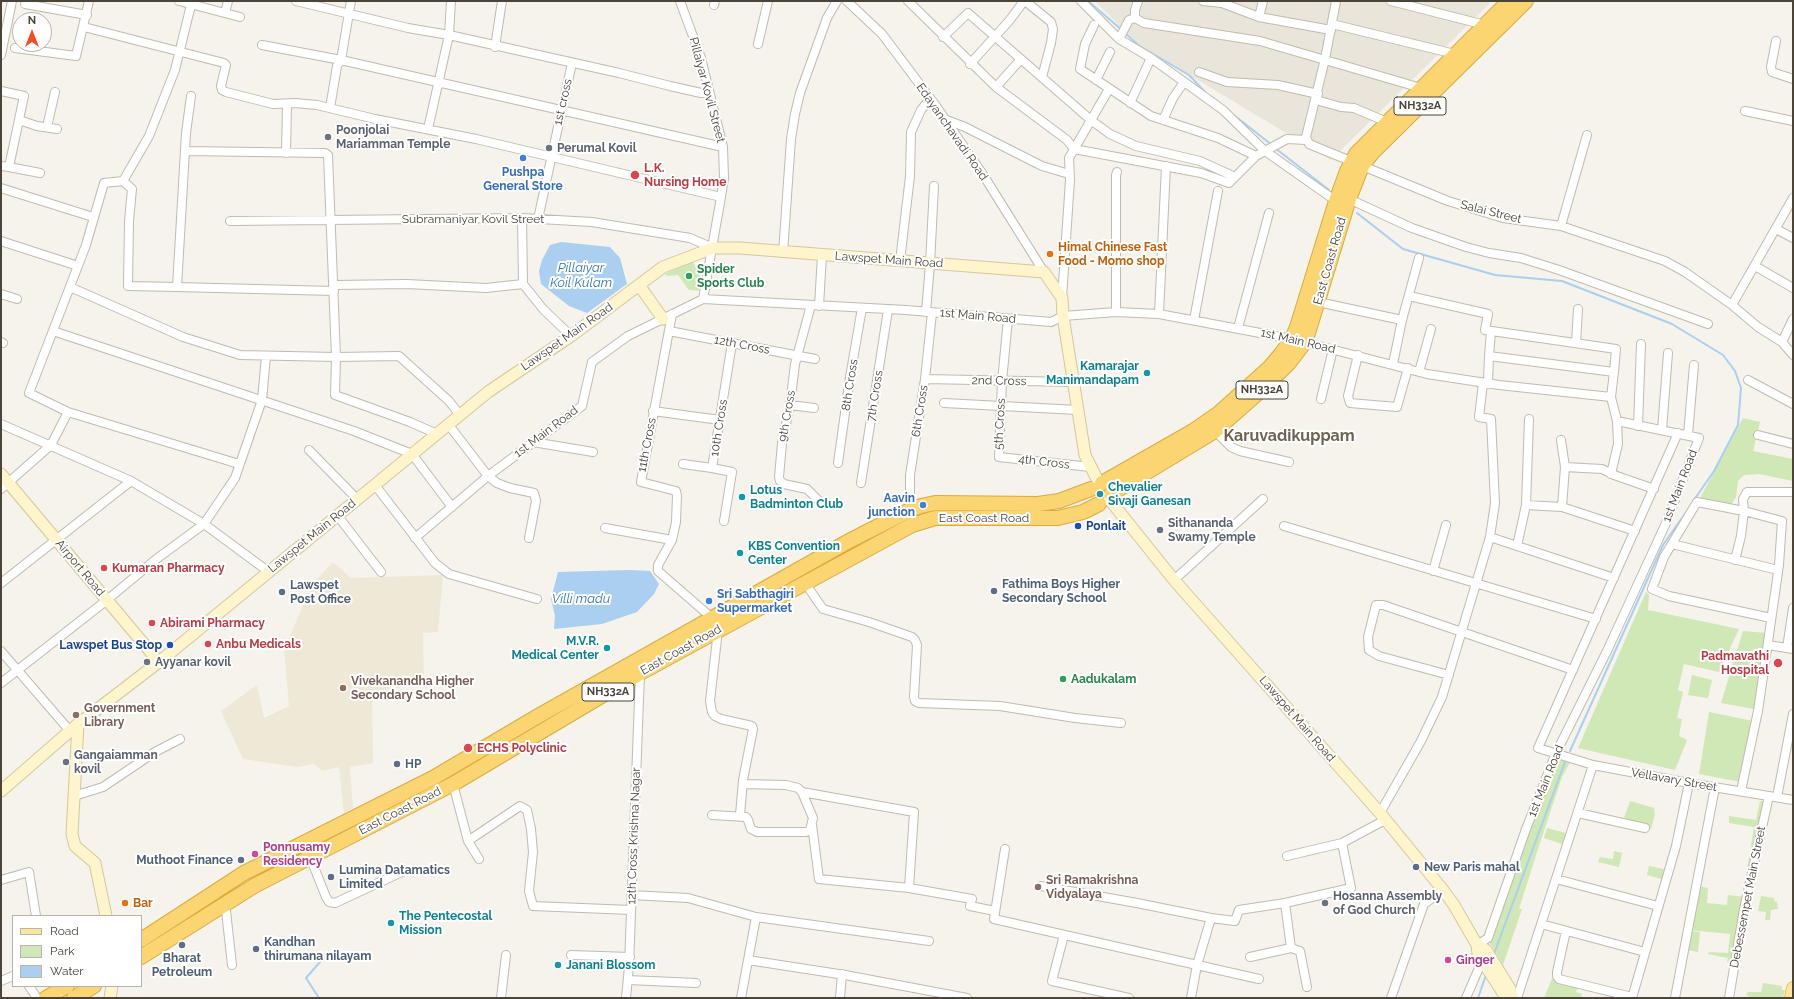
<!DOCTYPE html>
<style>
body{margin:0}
#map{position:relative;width:1794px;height:999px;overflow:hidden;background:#f5f3eb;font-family:Raleway,sans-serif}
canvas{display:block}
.frame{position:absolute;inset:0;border:2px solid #4a4439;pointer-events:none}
.legend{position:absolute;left:12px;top:915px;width:130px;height:72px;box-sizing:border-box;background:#fff;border:1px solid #b7b4b0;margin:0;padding:5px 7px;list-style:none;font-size:12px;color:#4a4439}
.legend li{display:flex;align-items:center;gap:8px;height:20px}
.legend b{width:20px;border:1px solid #b7b4b0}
.north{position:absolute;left:12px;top:12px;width:40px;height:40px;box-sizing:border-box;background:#fff;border:1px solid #b7b4b0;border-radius:50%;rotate:0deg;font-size:11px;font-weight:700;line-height:16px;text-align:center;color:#4a4439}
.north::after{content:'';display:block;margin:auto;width:14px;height:18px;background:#f64d22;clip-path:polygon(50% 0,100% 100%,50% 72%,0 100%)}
</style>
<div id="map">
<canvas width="1794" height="999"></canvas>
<div class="frame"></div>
<ul class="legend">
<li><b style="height:5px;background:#fce69e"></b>Road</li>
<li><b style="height:11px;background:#cfe8b6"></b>Park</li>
<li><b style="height:11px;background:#aacff0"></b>Water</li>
</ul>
<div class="north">N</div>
</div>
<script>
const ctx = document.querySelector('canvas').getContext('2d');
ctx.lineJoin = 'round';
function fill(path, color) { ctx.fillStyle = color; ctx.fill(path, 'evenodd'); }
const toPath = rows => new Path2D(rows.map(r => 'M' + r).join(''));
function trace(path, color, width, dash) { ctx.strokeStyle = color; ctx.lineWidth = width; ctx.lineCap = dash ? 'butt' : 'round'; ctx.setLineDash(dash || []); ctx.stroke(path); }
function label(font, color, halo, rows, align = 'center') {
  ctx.font = font + ' Raleway,sans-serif'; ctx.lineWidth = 4; ctx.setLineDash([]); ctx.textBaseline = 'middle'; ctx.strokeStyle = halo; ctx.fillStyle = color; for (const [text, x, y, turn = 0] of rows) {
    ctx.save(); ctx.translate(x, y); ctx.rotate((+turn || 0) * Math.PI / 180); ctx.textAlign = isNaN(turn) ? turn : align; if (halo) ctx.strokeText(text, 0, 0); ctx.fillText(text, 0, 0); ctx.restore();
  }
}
const residential = toPath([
 [1095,1,1486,1,1490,3,1331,160,1138,44]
]);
const education = toPath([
 [333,562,351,578,443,575,438,632,423,633,424,685,372,691,373,763,350,767,353,808,344,813,339,767,322,771,314,764,297,767,243,759,221,711,257,685,264,718,289,706,284,649,313,583]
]);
const green = toPath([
 [692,260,706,287,703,291,689,290,678,275,667,276,665,274],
 [1743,418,1760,422,1753,451,1793,459,1793,481,1759,474,1744,475,1738,481,1736,497,1731,505,1699,500],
 [1646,592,1649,595,1648,610,1739,629,1719,672,1684,664,1678,690,1683,692,1677,718,1682,719,1679,736,1687,740,1675,770,1578,748],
 [1743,631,1767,633,1754,709,1721,703],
 [1692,675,1712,680,1708,698,1688,695],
 [1709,712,1753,721,1741,782,1699,774],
 [1557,756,1571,761,1562,777,1538,849,1519,909,1522,909,1503,965,1489,941],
 [1630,801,1654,808,1655,814,1651,829,1629,823,1630,820,1624,818],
 [1760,801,1765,801,1751,871,1747,870,1754,827,1729,823,1729,816,1756,820],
 [1547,828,1566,833,1562,844,1544,838],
 [1614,851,1622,853,1619,867,1598,862,1600,857,1613,859],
 [1649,866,1667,870,1665,880,1647,875],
 [1697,886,1708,888,1707,903,1727,905,1728,895,1745,897,1734,963,1727,962,1728,958,1708,954,1709,952,1728,953,1730,934,1689,930],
 [1761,896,1774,898,1774,901,1777,902,1778,909,1771,910,1770,920,1765,920,1766,912,1758,911],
 [1689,931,1700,932,1698,952,1686,950],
 [1552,979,1578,985,1576,992,1582,994,1581,998,1544,998],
 [1763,983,1782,986,1782,990,1785,990,1783,998,1753,998,1746,995,1748,992,1761,992]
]);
const water = toPath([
 [561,242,610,247,620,258,627,284,587,313,569,306,541,284,539,271,542,260,550,245],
 [629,570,650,571,659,584,654,594,637,612,602,624,554,629,555,616,551,599,558,572]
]);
const stream = toPath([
 [1088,1,1122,30],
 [1125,33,1138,45,1189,75,1206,93],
 [1235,116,1272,145],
 [1275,148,1329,190],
 [1357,213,1403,249,1495,275,1562,281,1672,324,1723,355,1735,371,1741,388,1738,425,1714,471,1694,500],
 [1570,751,1663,545,1689,508],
 [318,953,320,962,306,978,319,998],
 [1494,954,1565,762],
 [1478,998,1486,975]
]);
const street = toPath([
 [179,1,240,17],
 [296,1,408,28,449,35,451,1],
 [680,1,701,58,723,147,724,178,721,197,703,299],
 [847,1,882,34,936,106,982,173,1044,272],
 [908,1,996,87,1067,140,1074,149,1201,173,1229,183,1256,156,1287,139,1306,140],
 [1025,1,1051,22,1053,29,1051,43,1042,77],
 [1081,1,1119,39,1151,58,1223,110,1265,151,1336,201],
 [1138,1,1135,10,1135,18,1144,23,1260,41,1421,88],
 [1203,1,1222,3],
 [1222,1,1222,3,1259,17,1331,30],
 [1336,1,1325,59,1306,137,1309,144,1448,201,1503,218,1561,226,1665,261,1685,272,1732,305,1758,327,1782,342,1793,355],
 [1391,1,1485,25],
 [25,4,87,15],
 [714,5,715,1],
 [225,13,228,1],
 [1259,17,1263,1],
 [1332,24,1455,54],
 [1094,25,1085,44,1080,69,1151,116,1218,138,1256,156],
 [84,27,224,63,226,65,221,86,222,90,226,92,273,104,295,103,317,105,375,119,476,139,721,197],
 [943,37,968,13,1092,121,1110,134,1136,146,1200,161,1235,177],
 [1119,39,1129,20,1135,18],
 [1776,41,1771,67,1772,72,1793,79],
 [758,44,768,1],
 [262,45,341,60,723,147],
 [495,47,502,1],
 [15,48,76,56,89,1],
 [1,55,12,1],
 [970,64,1009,21,1024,1],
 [1199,72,1227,82,1278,85,1318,94],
 [1096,80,1110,52],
 [996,87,1021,59],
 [1,91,24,96,9,167,1,166],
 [191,96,186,133,177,287,334,291],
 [1316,100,1341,107,1354,108,1387,122],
 [1130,103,1151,58],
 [330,108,337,66,341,60,351,1],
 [1745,111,1793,121],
 [944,119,965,127,1042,166,1069,174],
 [19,120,37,126,57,129],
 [1163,120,1173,98,1184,82],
 [47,127,55,92],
 [428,129,449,35,619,73,670,86,701,93,709,93],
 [186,151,325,153,328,155,336,357,399,356,449,401,460,415],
 [286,153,287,104],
 [9,167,40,173],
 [1,188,93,217],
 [1349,199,1412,228,1466,247,1489,253,1521,258,1559,270,1708,324],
 [522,218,523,284,543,309,571,336],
 [538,219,572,63],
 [230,221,522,218,592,222,690,238,713,248],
 [1561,226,1587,135],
 [1776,229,1793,238],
 [1,241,78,266],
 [783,253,791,139,795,114,800,93,827,18,837,1],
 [900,261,910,176,911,132,921,110,930,99],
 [1755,266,1793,288],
 [334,285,407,284,486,288,523,284],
 [70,287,183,337,240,355,336,357,335,395,410,422,437,434],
 [177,287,128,286,129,221,132,189,123,181,149,136,175,70,192,1],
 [1,294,17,299],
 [1409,296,1488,314,1485,330,1616,349,1614,372],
 [1062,298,1070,180,1069,158,1109,89],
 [1318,302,1402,320,1393,364],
 [811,305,795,364,790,405,782,443,779,477,780,481,784,484,807,489,820,502],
 [1732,305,1793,198],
 [819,306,822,255],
 [926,312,930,264,934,186],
 [1116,312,1116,175,1117,172],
 [672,314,641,482,676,491,677,496,676,522,672,540,658,565,658,571,712,618],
 [1159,314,1166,166],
 [1008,319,1002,381,999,457,1090,467],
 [1194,320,1218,191],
 [1402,320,1419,258],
 [1238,328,1269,213],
 [53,331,354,431,412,454,452,507],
 [669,331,815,359],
 [1,342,3,343],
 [1782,342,1793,319],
 [1576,343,1578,309],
 [1358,355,1348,396,1350,403,1397,407,1408,368],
 [1489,356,1491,331],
 [1419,372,1431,329],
 [925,379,1073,382],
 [1748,380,1793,404],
 [1488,383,1489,356,1614,372,1611,397],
 [1321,399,1333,349],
 [944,403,1078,410],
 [790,405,814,408],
 [653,411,720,420],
 [68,412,239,464],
 [1529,419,1526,505,1562,507],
 [1,424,131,481,204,524,269,572],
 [448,424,488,476,497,483,510,488,534,493,536,501,529,538],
 [1638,426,1641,344],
 [1662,430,1668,353],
 [1215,431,1231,447,1240,451,1289,462],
 [1678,433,1538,748,1593,765,1689,783,1793,800],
 [1688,435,1694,365],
 [1758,435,1793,444],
 [1561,440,1565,467],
 [533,442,593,452],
 [309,450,357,499],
 [838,463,850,377,862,308],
 [683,464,712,468],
 [1611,474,1618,444,1617,421],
 [861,483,888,310],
 [375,485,435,563,449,574,537,599],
 [1,489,51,445,68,412,29,393,86,245,104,183,123,181],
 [910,510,910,475,925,379,932,313],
 [337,515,381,572],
 [724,521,732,472,712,468,732,343],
 [1284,526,1596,619],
 [605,528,672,540],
 [1635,531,1562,507,1565,467,1602,469,1614,475,1654,489],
 [1490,537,1614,578],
 [415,538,488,476,582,406,592,362,628,336,703,299,906,310,1051,322,1063,316,1116,312,1159,314,1292,339,1427,374,1499,385,1611,397,1617,421,1699,438,1666,523,1607,651,1556,753,1526,829,1488,938,1477,945],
 [1672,544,1778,570],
 [1517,546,1526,505],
 [1735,560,1741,536,1744,511,1743,499,1747,492,1793,492],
 [1433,571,1446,525],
 [1174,580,1263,499],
 [1,583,131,481],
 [805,583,823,609,869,622,912,637,915,640,917,645,914,697,915,701,919,703,1000,706,1075,718,1121,723],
 [718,630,710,701,712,712,715,716,721,719,752,726,753,729,743,780,740,815],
 [1768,645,1793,649],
 [1787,648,1793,608],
 [1,651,70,731],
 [1449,675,1379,656,1369,650,1368,637,1376,605,1383,605,1573,670],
 [1,683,107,600,155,560,204,524,235,478,262,400,266,356],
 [453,784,468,841,479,859],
 [1741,791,1758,711,1769,635,1779,565,1782,521,1744,511,1697,502,1664,557,1652,589,1669,596,1771,618],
 [802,792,914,812,909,888],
 [74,796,103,787,155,752,180,739],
 [1777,797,1793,714],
 [1380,813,1421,741,1442,697,1490,537,1495,503,1491,419,1479,417,1483,383],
 [1578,813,1645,828],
 [712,815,746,817,748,820,751,829,757,832,806,832,810,830,813,818,802,792,798,788,786,785,743,784],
 [812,825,819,879,909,888,972,899,970,906,995,911],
 [468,841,520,806,527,810,531,829,533,852,529,891,533,906,631,910],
 [1005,849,994,919,1259,979],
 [1287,856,1342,843,1385,820],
 [310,857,326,897,329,902,335,903,406,870],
 [1556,879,1658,906],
 [1,880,29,872,36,916],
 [1041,886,1137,903,1211,918,1197,965,1191,998],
 [631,895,688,898,756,917,929,941],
 [1285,903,1351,888,1342,843],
 [222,905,226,911,232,965],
 [1211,918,1235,921,1239,910,1285,903,1291,948,1300,951,1307,987],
 [1541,924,1645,952],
 [1566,931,1557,972,1557,976,1559,979,1632,997],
 [1064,935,1052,981,1129,998],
 [571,955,630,957],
 [1250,957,1291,948],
 [748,960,845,975,967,998],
 [628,980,696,983],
 [1,981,13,976],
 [29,986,37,998],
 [501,998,506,955],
 [626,998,629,966,640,673],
 [741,998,756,917],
 [840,998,842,974],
 [1391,998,1424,904,1443,890],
 [1466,998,1482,961],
 [1517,998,1593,765],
 [1632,998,1676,846,1689,783],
 [1675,998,1715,787],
 [1729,998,1744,909,1769,796]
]);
const secondary = toPath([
 [639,285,663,319],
 [1,474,159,662],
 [1109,499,1174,580,1380,813,1443,890,1454,905,1477,945,1478,954,1503,993,1513,998],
 [78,724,72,834,75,846,95,863,106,916],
 [1,791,78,724,159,662,488,392,571,336,663,267,713,248,740,248,1044,272,1062,298,1063,316,1085,455,1099,483],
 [1477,945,1486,950,1510,989,1512,998],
 [110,998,112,986]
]);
const primary = toPath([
 [1791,998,1793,988]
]);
const highway = toPath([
 [1102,483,1193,431,1219,413,1269,368,1281,354,1292,339,1297,327,1336,201,1347,171,1356,154,1509,1],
 [1111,494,1215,431,1258,393,1289,363,1305,342,1309,330,1349,199,1362,166,1373,152,1526,1],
 [141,940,244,873,433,778,540,715,849,541,910,510,921,506,935,503,1038,504,1059,501,1091,489],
 [141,957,254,886,453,784,640,673,912,525,935,518,1058,518,1083,512,1099,504],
 [46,998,67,986],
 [74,998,94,986]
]);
const markers = [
 [328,137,4,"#6b7280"],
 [549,148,4,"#6b7280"],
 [523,158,4,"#3f7fe0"],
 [635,175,5,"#e0444e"],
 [1050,254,4,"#e8710a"],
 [689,276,4,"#2e9e5b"],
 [1147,373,4,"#0f9aa8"],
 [1100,494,4,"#0f9aa8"],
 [742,497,4,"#0f9aa8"],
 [923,505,4,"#3f7fe0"],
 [1078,526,4,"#1a4fb4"],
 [1160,530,4,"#6b7280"],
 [740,553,4,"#0f9aa8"],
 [104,568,4,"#e0444e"],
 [994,591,4,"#5c6f8a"],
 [282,592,4,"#5c6f8a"],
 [709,601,4,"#3f7fe0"],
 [152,623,4,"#e0444e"],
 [208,644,4,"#e0444e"],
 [170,645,4,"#1a4fb4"],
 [607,648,4,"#0f9aa8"],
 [147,662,4,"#6b7280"],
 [1778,663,5,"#e0444e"],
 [1063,679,4,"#2e9e5b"],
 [343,688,4,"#8d6e63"],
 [76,715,4,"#8d6e63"],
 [468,748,5,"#e0444e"],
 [66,762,4,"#6b7280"],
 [397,764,4,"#5c6f8a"],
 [255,854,4,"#d1479c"],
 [241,860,4,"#5c6f8a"],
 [1416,867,4,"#5c6f8a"],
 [331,877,4,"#5c6f8a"],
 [1038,887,4,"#8d6e63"],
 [125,903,4,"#e8710a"],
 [1325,903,4,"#6b7280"],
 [391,923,4,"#0f9aa8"],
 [182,945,4,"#5c6f8a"],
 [256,949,4,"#5c6f8a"],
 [1448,960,4,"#d1479c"],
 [558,965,4,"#0f9aa8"]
];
const shields = [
 [1420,106,52],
 [1262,390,52],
 [608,692,52]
];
const shieldNames = [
 ["NH332A",1420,106],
 ["NH332A",1262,390],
 ["NH332A",608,692]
];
const streetNames = [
 ["Pillaiyar Kovil Street",707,90,75],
 ["1st cross",563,102,-77],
 ["Edayanchavadi Road",952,132,55],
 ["Salai Street",1491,212,14],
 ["Subramaniyar Kovil Street",473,219],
 ["Lawspet Main Road",889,260,4],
 ["East Coast Road",1330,261,-74],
 ["1st Main Road",978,316,5],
 ["Lawspet Main Road",567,337,-35],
 ["1st Main Road",1298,341,13],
 ["12th Cross",742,345,11],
 ["2nd Cross",999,381,1],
 ["8th Cross",850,385,-81],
 ["7th Cross",875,396,-81],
 ["6th Cross",920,411,-81],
 ["9th Cross",787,416,-80],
 ["5th Cross",1000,424,-87],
 ["10th Cross",719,428,-81],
 ["1st Main Road",546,432,-37],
 ["11th Cross",647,445,-79],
 ["4th Cross",1044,462,7],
 ["1st Main Road",1680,486,-69],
 ["East Coast Road",984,518],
 ["Lawspet Main Road",312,536,-39],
 ["Airport Road",80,568,50],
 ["East Coast Road",681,650,-29],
 ["Lawspet Main Road",1297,719,49],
 ["Vellavary Street",1674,780,10],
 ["1st Main Road",1546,781,-68],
 ["East Coast Road",400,811,-27],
 ["12th Cross Krishna Nagar",634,836,-88],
 ["Debessempet Main Street",1748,897,-79]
];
const worshipNames = [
 ["Poonjolai",336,130],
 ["Mariamman Temple",336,144],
 ["Perumal Kovil",557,148],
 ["Sithananda",1168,523],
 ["Swamy Temple",1168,537],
 ["Ayyanar kovil",155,662],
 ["Gangaiamman",74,755],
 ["kovil",74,769],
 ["Hosanna Assembly",1333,896],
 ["of God Church",1333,910]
];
const healthNames = [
 ["L.K.",644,168],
 ["Nursing Home",644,182],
 ["Kumaran Pharmacy",112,568],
 ["Abirami Pharmacy",160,623],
 ["Anbu Medicals",216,644],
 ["Padmavathi",1769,656,"right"],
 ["Hospital",1769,670,"right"],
 ["ECHS Polyclinic",477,748]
];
const shopNames = [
 ["Pushpa",523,172],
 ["General Store",523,186],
 ["Aavin",915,498,"right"],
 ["junction",915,512,"right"],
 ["Sri Sabthagiri",717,594,"left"],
 ["Supermarket",717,608,"left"]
];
const foodNames = [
 ["Himal Chinese Fast",1058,247],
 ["Food - Momo shop",1058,261],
 ["Bar",133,903]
];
const leisureNames = [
 ["Spider",697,269],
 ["Sports Club",697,283],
 ["Aadukalam",1071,679]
];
const cultureNames = [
 ["Kamarajar",1139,366,"right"],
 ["Manimandapam",1139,380,"right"],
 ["Chevalier",1108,487],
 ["Sivaji Ganesan",1108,501],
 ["Lotus",750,490],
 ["Badminton Club",750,504],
 ["KBS Convention",748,546],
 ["Center",748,560],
 ["M.V.R.",599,641,"right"],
 ["Medical Center",599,655,"right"],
 ["The Pentecostal",399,916],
 ["Mission",399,930],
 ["Janani Blossom",566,965]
];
const transitNames = [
 ["Ponlait",1086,526],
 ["Lawspet Bus Stop",162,645,"right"]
];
const serviceNames = [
 ["Fathima Boys Higher",1002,584],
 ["Secondary School",1002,598],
 ["Lawspet",290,585],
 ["Post Office",290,599],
 ["HP",405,764],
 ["Muthoot Finance",233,860,"right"],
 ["New Paris mahal",1424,867],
 ["Lumina Datamatics",339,870],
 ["Limited",339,884],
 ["Kandhan",264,942],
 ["thirumana nilayam",264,956],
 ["Bharat",182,958,"center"],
 ["Petroleum",182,972,"center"]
];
const educationNames = [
 ["Vivekanandha Higher",351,681],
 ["Secondary School",351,695],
 ["Government",84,708],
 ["Library",84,722],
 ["Sri Ramakrishna",1046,880],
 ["Vidyalaya",1046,894]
];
const hotelNames = [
 ["Ponnusamy",263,847],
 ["Residency",263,861],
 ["Ginger",1456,960]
];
const waterNames = [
 ["Pillaiyar",581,268],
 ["Koil Kulam",581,283],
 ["Villi madu",581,599]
];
const districtNames = [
 ["Karuvadikuppam",1289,436]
];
fill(residential, '#e9e5da');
fill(education, '#eee8d6');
fill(green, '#cfe8b6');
fill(water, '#aacff0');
trace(stream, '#aacff0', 2);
trace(street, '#c1bbae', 10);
trace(secondary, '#d4c89c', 13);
trace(primary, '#e2c56c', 14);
trace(highway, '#dbaa3f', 16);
trace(street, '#fff', 8);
trace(secondary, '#fef5cd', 11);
trace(primary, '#fce69e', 12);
trace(highway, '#fbd571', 14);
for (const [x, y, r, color] of markers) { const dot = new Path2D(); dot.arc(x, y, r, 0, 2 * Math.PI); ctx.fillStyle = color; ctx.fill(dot); trace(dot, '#fff', 1.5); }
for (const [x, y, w] of shields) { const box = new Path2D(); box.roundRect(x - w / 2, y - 9, w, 18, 3); ctx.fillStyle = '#fff'; ctx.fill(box); trace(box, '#4a4439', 1); }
label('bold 11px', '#4a4439', null, shieldNames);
label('12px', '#4a4439', '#fff', streetNames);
label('bold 12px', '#5b616d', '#fff', worshipNames, 'left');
label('bold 12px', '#be3a42', '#fff', healthNames, 'left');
label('bold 12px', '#366cbe', '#fff', shopNames);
label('bold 12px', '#c56008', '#fff', foodNames, 'left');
label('bold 12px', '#27864d', '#fff', leisureNames, 'left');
label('bold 12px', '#0d838f', '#fff', cultureNames, 'left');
label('bold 12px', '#164399', '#fff', transitNames, 'left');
label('bold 12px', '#4e5e75', '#fff', serviceNames, 'left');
label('bold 12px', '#785e54', '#fff', educationNames, 'left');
label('bold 12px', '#b23c85', '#fff', hotelNames, 'left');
label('italic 13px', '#3277b5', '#fff', waterNames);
label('bold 16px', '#6d6350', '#fff', districtNames);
</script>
